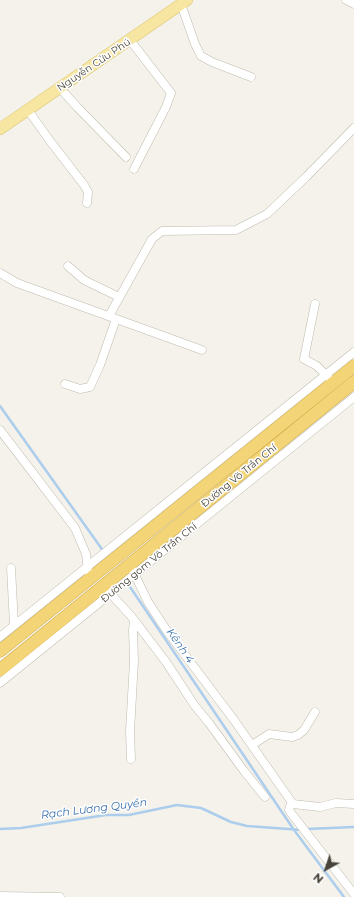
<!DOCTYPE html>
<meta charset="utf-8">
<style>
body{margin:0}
#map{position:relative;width:354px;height:897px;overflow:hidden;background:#f4f2eb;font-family:Montserrat,sans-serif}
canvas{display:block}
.north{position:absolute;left:306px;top:849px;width:40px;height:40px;-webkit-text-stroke:3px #fff;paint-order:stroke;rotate:220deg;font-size:11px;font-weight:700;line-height:16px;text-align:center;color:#484439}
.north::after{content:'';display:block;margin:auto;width:14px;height:18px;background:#484439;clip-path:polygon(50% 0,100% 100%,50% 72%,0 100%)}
</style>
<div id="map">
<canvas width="354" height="897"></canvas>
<div class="north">N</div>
</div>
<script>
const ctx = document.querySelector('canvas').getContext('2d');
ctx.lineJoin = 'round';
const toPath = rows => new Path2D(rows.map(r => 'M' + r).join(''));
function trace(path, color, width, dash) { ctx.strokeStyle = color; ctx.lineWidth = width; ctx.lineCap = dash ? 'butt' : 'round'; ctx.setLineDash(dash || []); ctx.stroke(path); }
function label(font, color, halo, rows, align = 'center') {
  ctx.font = font + ' Montserrat,sans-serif'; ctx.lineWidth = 3; ctx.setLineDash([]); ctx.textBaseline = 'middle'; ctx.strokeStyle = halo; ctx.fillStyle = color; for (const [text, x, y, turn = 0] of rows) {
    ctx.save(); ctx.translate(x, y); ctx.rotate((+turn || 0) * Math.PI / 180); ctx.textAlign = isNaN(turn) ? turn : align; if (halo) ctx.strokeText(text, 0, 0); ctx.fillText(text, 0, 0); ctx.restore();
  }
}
const stream = toPath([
 [0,406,104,552],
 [122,575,294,830,344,897],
 [0,829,21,828,106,815,129,815,177,805,201,808,231,822,247,826,302,830],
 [307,829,354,827]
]);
const minor = toPath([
 [346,0,354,4],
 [181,4,195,44,201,56,212,62,251,77],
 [130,40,171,93,166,107,134,169],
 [60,88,78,108,126,157],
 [28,110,50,141,84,185,88,192,87,203],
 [68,266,84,280,119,297],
 [0,273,17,283,202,350],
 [315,304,304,359,317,366,329,378],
 [109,316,152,239,162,231,236,230,267,214,306,177,354,128],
 [65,384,80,389,90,387,100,365,116,319],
 [0,430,75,528,86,554,88,571],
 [11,568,14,625],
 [133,571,148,602,167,631,234,720,293,804],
 [108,591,131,616,166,662,195,706,209,723,244,771,265,797],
 [0,637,354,352],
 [0,683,354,397],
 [252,745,269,734,292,737,298,735,304,730,315,712],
 [131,759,130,731,134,661,133,630,134,620],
 [354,804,336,803,320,807,293,804,290,806,289,810,291,813,354,894],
 [0,896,60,897]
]);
const major = toPath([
 [0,129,187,0]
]);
const highway = toPath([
 [0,651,354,366],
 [0,670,354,382]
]);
const streetNames = [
 ["Nguyễn Cửu Phú",94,65,-34],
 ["Đường Võ Trần Chí",239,476,-39],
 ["Đường gom Võ Trần Chí",149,563,-39]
];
const waterNames = [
 ["Kênh 4",180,646,56],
 ["Rạch Lương Quyền",94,809,-7]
];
trace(stream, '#adcdec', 2.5);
trace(minor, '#bfbbae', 9);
trace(major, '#dcc572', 12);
trace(highway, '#d2ab47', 13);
trace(minor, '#fff', 8);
trace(major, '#f7e6a2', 11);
trace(highway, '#f3d577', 12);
label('10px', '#484439', '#fff', streetNames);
label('italic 11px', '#3a72ad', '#fff', waterNames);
</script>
